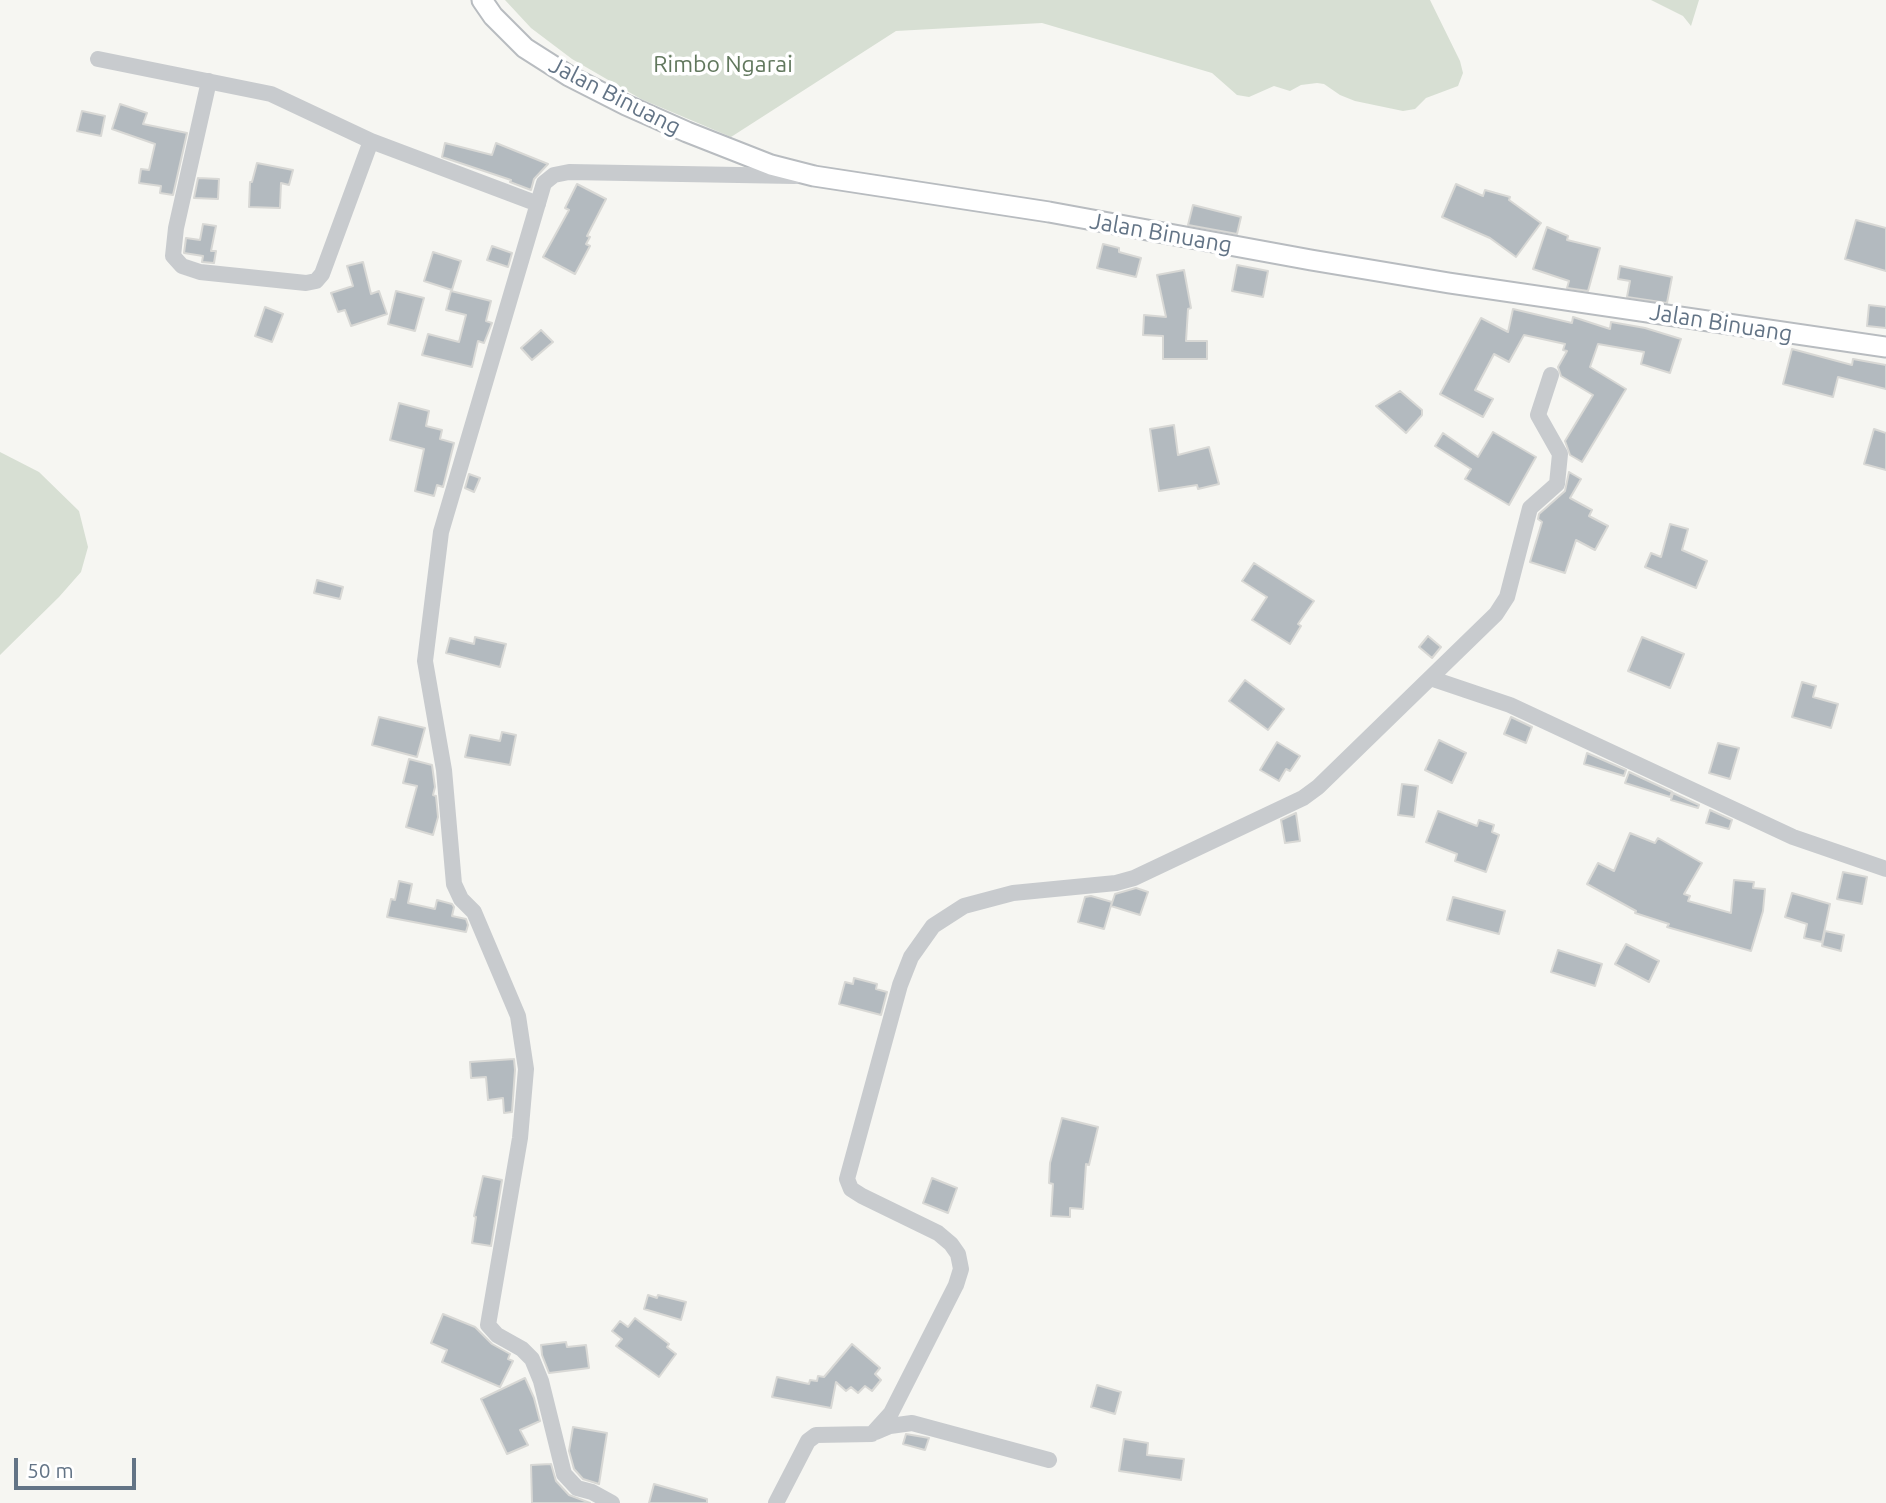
<!DOCTYPE html>
<style>
body{margin:0}
#map{position:relative;width:1886px;height:1503px;overflow:hidden;background:#f6f6f2;font-family:Ubuntu,sans-serif}
canvas{display:block}
.scale{position:absolute;left:14px;top:1458px;width:122px;height:32px;box-sizing:border-box;border:4px solid #637486;border-top:0;padding-left:9px;font-size:21px;line-height:24px;white-space:nowrap;color:#637486;-webkit-text-stroke:5px #fff;paint-order:stroke}
</style>
<div id="map">
<canvas width="1886" height="1503"></canvas>
<div class="scale">50 m</div>
</div>
<script>
const ctx = document.querySelector('canvas').getContext('2d');
ctx.lineJoin = 'round';
function fill(path, color) { ctx.fillStyle = color; ctx.fill(path, 'evenodd'); }
const toPath = rows => new Path2D(rows.map(r => 'M' + r).join(''));
function trace(path, color, width, dash) { ctx.strokeStyle = color; ctx.lineWidth = width; ctx.lineCap = dash ? 'butt' : 'round'; ctx.setLineDash(dash || []); ctx.stroke(path); }
function label(font, color, halo, rows, align = 'center') {
  ctx.font = font + ' Ubuntu,sans-serif'; ctx.lineWidth = 7; ctx.setLineDash([]); ctx.textBaseline = 'middle'; ctx.strokeStyle = halo; ctx.fillStyle = color; for (const [text, x, y, turn = 0] of rows) {
    ctx.save(); ctx.translate(x, y); ctx.rotate((+turn || 0) * Math.PI / 180); ctx.textAlign = isNaN(turn) ? turn : align; if (halo) ctx.strokeText(text, 0, 0); ctx.fillText(text, 0, 0); ctx.restore();
  }
}
const green = toPath([
 [505,0,1430,0,1460,61,1463,73,1458,86,1426,98,1415,109,1403,111,1355,101,1340,95,1324,84,1317,83,1301,85,1290,91,1274,86,1249,97,1237,95,1212,73,1042,23,896,31,731,137,641,99,572,59,531,28],
 [1651,0,1699,0,1691,26,1683,16],
 [0,452,39,472,79,511,88,547,81,572,59,597,0,655]
]);
const building = toPath([
 [120,104,147,113,143,124,187,133,173,195,160,193,161,186,139,183,141,169,149,170,155,144,112,129,120,104],
 [82,111,105,116,101,136,77,131,82,111],
 [445,143,492,155,496,143,548,164,534,179,531,190,510,182,511,180,442,157,445,143],
 [257,163,293,170,289,185,281,183,280,208,249,207,250,182,252,182,257,163],
 [198,178,219,179,218,199,194,198,198,178],
 [577,184,606,199,587,236,590,237,586,244,590,246,575,274,543,257,569,210,565,208,577,184],
 [1456,184,1483,196,1485,190,1510,197,1509,200,1541,223,1516,257,1490,238,1442,217,1456,184],
 [1193,205,1241,217,1237,234,1188,225,1193,205],
 [1856,220,1886,228,1886,271,1845,259,1856,220],
 [203,224,216,226,211,251,216,251,214,263,202,262,203,256,184,253,186,238,200,240,203,224],
 [1547,227,1568,236,1567,240,1600,248,1588,291,1567,288,1569,281,1533,269,1547,227],
 [1103,244,1119,248,1119,252,1141,258,1136,277,1097,268,1103,244],
 [492,246,512,253,508,267,487,260,492,246],
 [433,252,461,261,452,290,424,281,433,252],
 [363,262,371,294,379,291,387,314,351,326,345,310,338,312,331,293,353,286,347,266,363,262],
 [1237,265,1268,271,1263,297,1232,291,1237,265],
 [1620,266,1672,277,1667,303,1627,297,1630,281,1618,279,1620,266],
 [1184,270,1191,308,1188,309,1186,341,1207,341,1207,359,1163,359,1163,336,1143,335,1144,315,1166,317,1157,275,1184,270],
 [396,291,424,298,415,331,388,324,396,291],
 [451,291,491,301,486,321,492,323,484,343,478,341,472,367,422,355,428,334,459,342,466,315,446,310,451,291],
 [1869,305,1886,307,1886,328,1867,326,1869,305],
 [265,307,283,314,272,342,255,336,265,307],
 [1513,309,1572,323,1573,317,1610,329,1611,322,1645,328,1681,339,1670,373,1641,364,1644,352,1598,344,1590,367,1626,389,1582,462,1570,455,1565,441,1593,395,1561,376,1558,367,1567,351,1563,350,1565,344,1524,335,1509,362,1494,354,1475,390,1493,399,1483,417,1440,394,1481,318,1508,332,1513,309],
 [541,330,553,342,532,360,521,348,541,330],
 [1792,349,1852,365,1853,359,1886,365,1886,389,1838,377,1833,397,1783,384,1792,349],
 [1400,391,1422,410,1422,415,1406,433,1376,406,1400,391],
 [399,403,429,411,426,426,442,430,440,439,454,443,443,487,437,485,434,496,415,491,424,449,390,440,399,403],
 [1174,425,1178,455,1209,447,1219,484,1198,489,1197,485,1159,491,1150,429,1174,425],
 [1874,429,1886,433,1886,470,1864,464,1874,429],
 [1493,432,1536,457,1509,505,1465,479,1471,469,1435,446,1443,433,1478,457,1493,432],
 [1569,472,1581,479,1570,498,1592,510,1589,516,1608,526,1595,550,1576,540,1565,573,1530,562,1542,522,1538,519,1539,514,1565,491,1569,472],
 [469,474,480,478,474,492,465,488,469,474],
 [1670,524,1688,529,1682,550,1707,561,1696,588,1645,567,1651,553,1661,557,1670,524],
 [1254,563,1314,601,1298,624,1301,626,1290,644,1252,620,1267,597,1242,581,1254,563],
 [317,580,343,587,340,599,314,593,317,580],
 [1428,636,1441,647,1432,658,1419,647,1428,636],
 [475,637,506,644,500,667,446,653,450,638,474,644,475,637],
 [1642,637,1684,654,1670,688,1628,671,1642,637],
 [1245,680,1284,709,1268,730,1229,701,1245,680],
 [1802,682,1816,686,1813,697,1838,704,1831,728,1792,717,1802,682],
 [379,717,425,728,417,757,372,745,379,717],
 [1511,717,1532,727,1526,743,1504,734,1511,717],
 [502,732,516,735,510,765,465,757,470,735,500,741,502,732],
 [1439,740,1466,753,1452,783,1425,770,1439,740],
 [1277,742,1300,756,1290,771,1286,769,1279,781,1260,770,1277,742],
 [1718,743,1739,748,1730,779,1709,773,1718,743],
 [1587,753,1626,770,1624,776,1584,764,1587,753],
 [409,759,432,765,435,787,433,795,436,796,438,817,433,835,406,827,417,786,403,783,409,759],
 [1629,772,1672,792,1670,797,1625,783,1629,772],
 [1402,784,1418,786,1414,817,1398,815,1402,784],
 [1673,793,1699,805,1698,808,1671,800,1673,793],
 [1710,810,1732,820,1729,829,1706,823,1710,810],
 [1438,811,1477,826,1479,820,1494,825,1492,832,1499,835,1486,872,1455,861,1457,854,1426,842,1438,811],
 [1296,813,1300,841,1285,843,1281,820,1296,813],
 [1630,833,1655,843,1658,838,1702,863,1684,894,1690,896,1688,901,1731,913,1734,880,1754,882,1753,888,1765,889,1763,911,1751,951,1667,927,1669,924,1635,913,1636,911,1587,884,1598,863,1614,871,1630,833],
 [1843,872,1867,877,1862,904,1837,899,1843,872],
 [399,881,412,884,408,903,435,909,437,900,452,904,454,907,452,916,466,919,468,925,466,932,387,917,391,899,395,900,399,881],
 [1136,888,1148,892,1140,915,1111,906,1115,894,1136,888],
 [1792,893,1830,904,1822,942,1804,938,1807,924,1785,917,1792,893],
 [1091,896,1112,902,1104,929,1078,922,1085,897,1091,896],
 [1453,897,1505,911,1499,934,1447,920,1453,897],
 [1825,931,1844,935,1841,951,1822,946,1825,931],
 [1626,944,1659,961,1649,982,1615,964,1626,944],
 [1558,950,1602,964,1595,986,1551,972,1558,950],
 [854,978,877,984,876,989,887,992,881,1015,839,1004,845,982,853,984,854,978],
 [514,1059,515,1070,512,1112,504,1113,503,1098,488,1100,486,1077,471,1078,470,1062,514,1059],
 [1062,1118,1098,1127,1089,1165,1086,1164,1083,1209,1070,1208,1070,1217,1051,1216,1053,1184,1049,1183,1050,1163,1062,1118],
 [483,1176,502,1180,491,1246,472,1243,476,1217,474,1216,483,1176],
 [932,1178,957,1188,948,1213,923,1203,932,1178],
 [648,1295,657,1298,658,1295,686,1302,681,1320,644,1309,648,1295],
 [443,1314,475,1327,492,1344,510,1354,508,1359,513,1361,500,1387,442,1362,447,1350,431,1343,443,1314],
 [635,1318,669,1344,667,1347,676,1354,659,1377,616,1346,622,1339,612,1331,620,1321,628,1327,635,1318],
 [566,1342,567,1347,586,1345,589,1368,549,1373,542,1355,541,1345,566,1342],
 [852,1344,880,1368,875,1374,881,1380,872,1391,865,1386,858,1393,851,1387,846,1391,836,1382,831,1408,772,1397,777,1377,809,1384,810,1380,817,1381,818,1376,824,1377,852,1344],
 [525,1378,534,1398,540,1421,520,1430,528,1445,507,1454,481,1399,525,1378],
 [1097,1385,1121,1392,1115,1414,1091,1407,1097,1385],
 [573,1427,607,1433,599,1484,583,1479,574,1469,569,1451,573,1427],
 [906,1434,929,1438,925,1450,903,1444,906,1434],
 [1124,1439,1148,1443,1147,1455,1184,1459,1181,1480,1119,1471,1124,1439],
 [551,1464,556,1481,569,1495,590,1503,532,1503,531,1465,551,1464],
 [654,1484,707,1499,707,1503,649,1503,654,1484]
]);
const minor = toPath([
 [98,59,271,94,371,141,538,204],
 [209,81,176,228,173,256,182,266,200,272,306,283,316,281,322,274,371,141],
 [1430,678,1510,705,1793,837,1886,869],
 [876,1432,890,1426,912,1423,1049,1460],
 [612,1503,592,1492,577,1488,564,1474,541,1381,532,1359,522,1349,497,1335,488,1325,520,1138,526,1069,518,1016,474,912,461,899,454,884,444,770,425,661,441,532,544,183,554,175,569,172,795,176],
 [776,1503,808,1441,816,1435,872,1434,891,1413,956,1285,961,1269,958,1254,951,1244,938,1233,862,1196,851,1189,847,1179,900,985,911,957,933,926,964,906,1013,893,1116,883,1134,878,1303,798,1318,787,1496,614,1507,597,1530,508,1557,484,1560,454,1538,415,1551,375]
]);
const major = toPath([
 [482,0,493,16,525,48,569,76,626,105,687,132,771,165,814,176,1049,212,1311,260,1449,283,1886,347]
]);
const parkNames = [
 ["Rimbo Ngarai",723,64]
];
const streetNames = [
 ["Jalan Binuang",615,96,27],
 ["Jalan Binuang",1161,233,10],
 ["Jalan Binuang",1721,323,9]
];
fill(green, '#d7dfd3');
fill(building, '#b3babf');
trace(building, '#d8d8d5', 2);
trace(major, '#b8bcc0', 23);
trace(minor, '#c8cbce', 16);
trace(major, '#fff', 19);
label('23px', '#62785e', '#fff', parkNames);
label('23px', '#637486', '#fff', streetNames);
</script>
